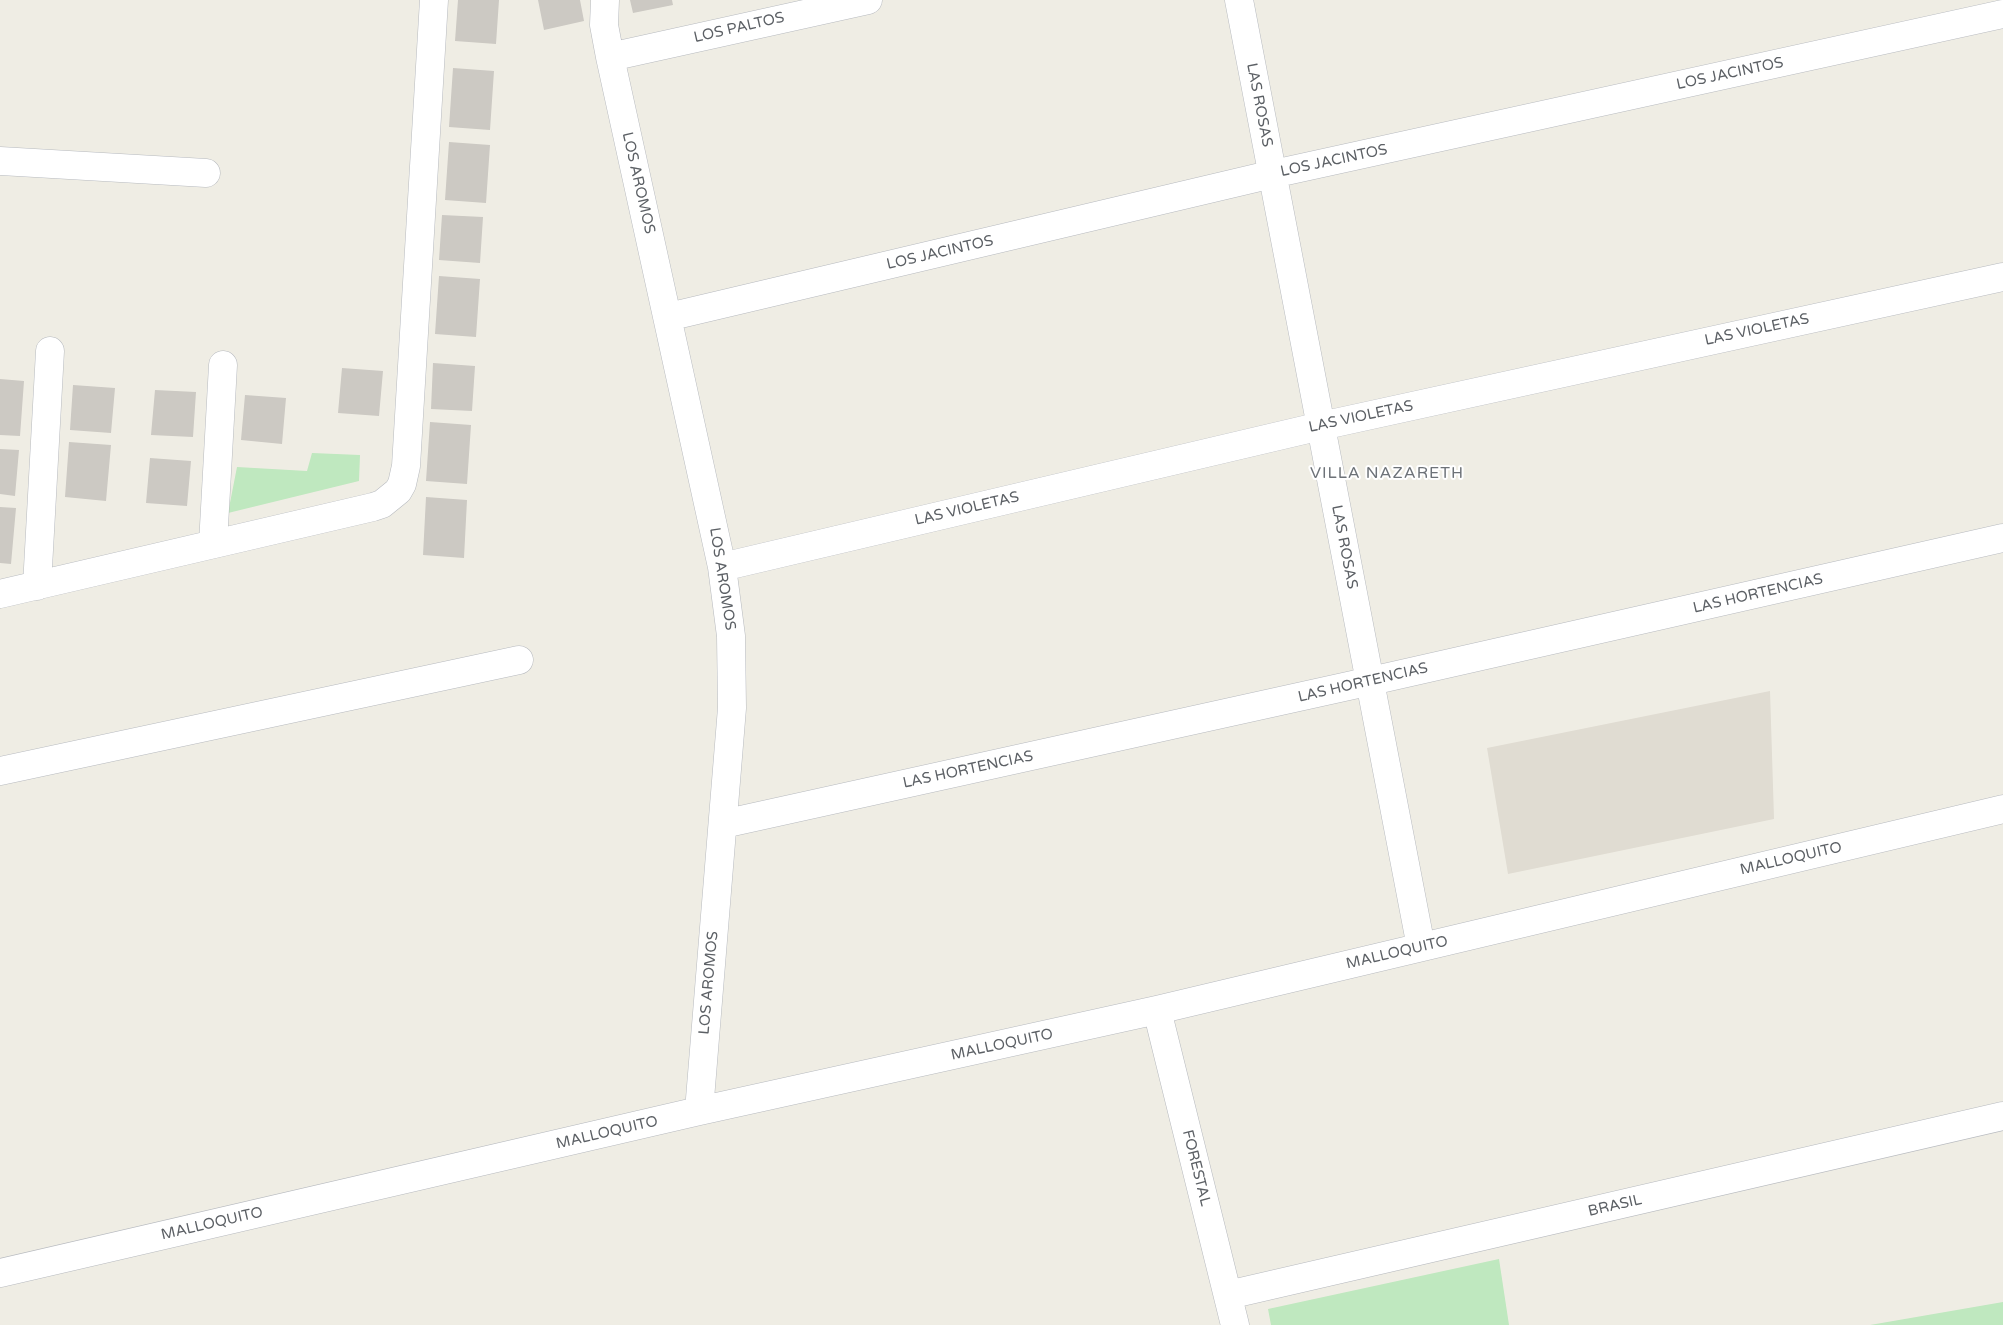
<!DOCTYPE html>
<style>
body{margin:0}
canvas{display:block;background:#efede4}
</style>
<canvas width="2003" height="1325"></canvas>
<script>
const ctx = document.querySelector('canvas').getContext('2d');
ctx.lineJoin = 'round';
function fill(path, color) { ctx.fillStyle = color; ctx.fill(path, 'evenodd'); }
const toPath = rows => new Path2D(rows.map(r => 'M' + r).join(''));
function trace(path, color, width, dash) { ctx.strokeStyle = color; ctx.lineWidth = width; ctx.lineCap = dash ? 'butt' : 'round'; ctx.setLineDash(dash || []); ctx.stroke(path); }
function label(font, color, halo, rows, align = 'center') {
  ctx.font = font + ' "Varela Round",sans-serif'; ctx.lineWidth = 4; ctx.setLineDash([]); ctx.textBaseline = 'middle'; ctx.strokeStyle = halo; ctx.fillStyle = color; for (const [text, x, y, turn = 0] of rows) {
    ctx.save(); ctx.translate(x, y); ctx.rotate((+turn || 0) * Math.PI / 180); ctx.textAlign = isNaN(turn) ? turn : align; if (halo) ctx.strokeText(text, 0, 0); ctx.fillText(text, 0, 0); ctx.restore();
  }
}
const education = toPath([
 [1770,691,1774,819,1508,874,1487,748]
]);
const green = toPath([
 [312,453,360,455,359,481,228,513,237,467,307,471],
 [1499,1259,1509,1325,1271,1325,1268,1309],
 [2003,1302,2003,1325,1870,1325]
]);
const building = toPath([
 [458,0,499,0,496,44,455,41],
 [538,0,580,0,584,21,544,30],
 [630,0,672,0,673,5,633,13],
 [453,68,494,71,490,130,449,127],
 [449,142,490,145,486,203,445,200],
 [442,215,483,217,480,263,439,260],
 [439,276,480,279,476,337,435,334],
 [433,363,475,366,472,411,431,409],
 [342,368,383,371,379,416,338,413],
 [0,379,24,381,20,436,0,435],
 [73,385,115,388,111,433,70,430],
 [155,390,196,392,193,437,151,435],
 [245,395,286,398,282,444,241,440],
 [430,422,471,425,467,484,426,481],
 [69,442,111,445,106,501,65,497],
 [0,449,19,450,15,496,0,494],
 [150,458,191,461,187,506,146,503],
 [426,497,467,500,464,558,423,555],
 [0,507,16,508,11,564,0,563]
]);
const minor = toPath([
 [605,0,604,25,610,57,722,567,731,636,732,708,699,1111],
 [1239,0,1421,947],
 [610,57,868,0],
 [0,161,206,173],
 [668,317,1273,174,2003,14],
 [213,544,223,365],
 [722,567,1321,426,2003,277],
 [37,586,50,351],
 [0,594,373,507,382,504,398,491,402,484,406,466,434,0],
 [0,771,519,660],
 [723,824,1371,681,2003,538],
 [1157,1010,1235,1325],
 [0,1273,699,1111,1157,1010,2003,809],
 [1228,1295,2003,1116]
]);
const streetNames = [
 ["LOS PALTOS",739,28,-13],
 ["LOS JACINTOS",1730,74,-12],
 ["LAS ROSAS",1259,105,79],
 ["LOS JACINTOS",1334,161,-12],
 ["LOS AROMOS",638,183,77],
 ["LOS JACINTOS",940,253,-13],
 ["LAS VIOLETAS",1757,330,-12],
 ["LAS VIOLETAS",1361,417,-12],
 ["LAS VIOLETAS",967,509,-13],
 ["LAS ROSAS",1344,547,79],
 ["LOS AROMOS",722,579,81],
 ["LAS HORTENCIAS",1758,594,-13],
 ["LAS HORTENCIAS",1363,683,-13],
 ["LAS HORTENCIAS",968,770,-12],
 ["MALLOQUITO",1791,859,-13],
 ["MALLOQUITO",1397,953,-13],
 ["LOS AROMOS",709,983,-85],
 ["MALLOQUITO",1002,1045,-12],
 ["MALLOQUITO",607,1133,-13],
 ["FORESTAL",1196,1168,76],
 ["BRASIL",1615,1206,-13],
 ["MALLOQUITO",212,1224,-13]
];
const neighbourhoodNames = [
 ["VILLA NAZARETH",1387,474]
];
fill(education, '#e0dcd2');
fill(green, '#bfe8bf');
fill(building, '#ccc9c3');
trace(minor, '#b7babf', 29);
trace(minor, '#fff', 28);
label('15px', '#5c6065', '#fff', streetNames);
ctx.letterSpacing = '1px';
label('16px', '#6d7278', '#fff', neighbourhoodNames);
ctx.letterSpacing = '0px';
</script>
